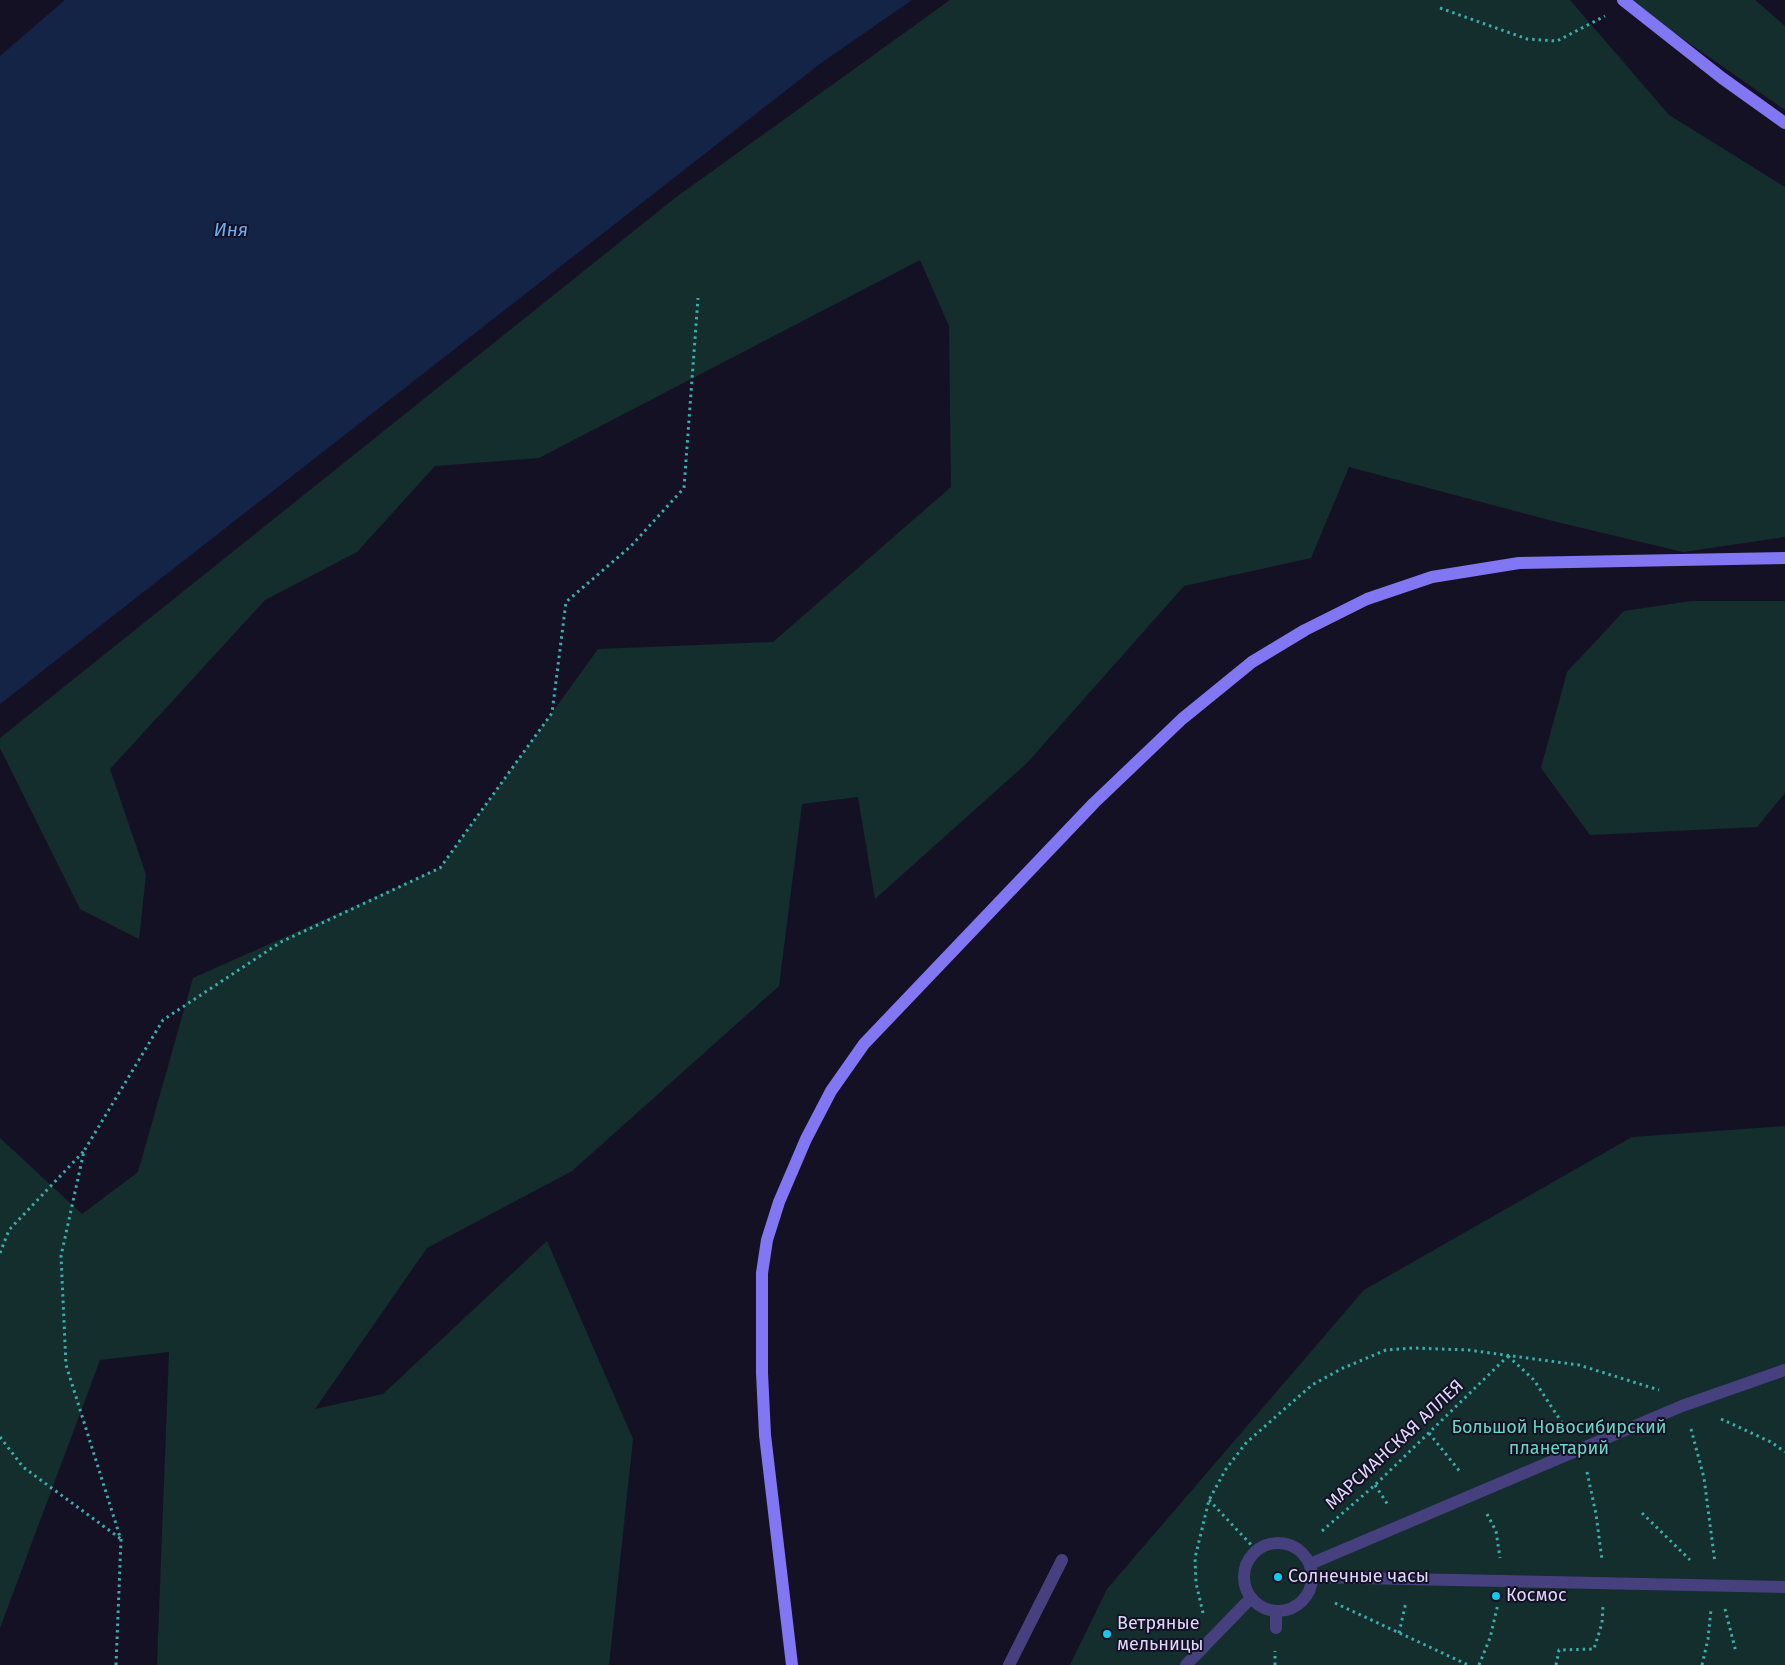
<!DOCTYPE html>
<meta charset="utf-8">
<style>
body{margin:0}
canvas{display:block;background:#151124}
</style>
<canvas width="1785" height="1665"></canvas>
<script>
const ctx = document.querySelector('canvas').getContext('2d');
ctx.lineJoin = 'round';
function fill(path, color) { ctx.fillStyle = color; ctx.fill(path, 'evenodd'); }
const toPath = rows => new Path2D(rows.map(r => 'M' + r).join(''));
function trace(path, color, width, dash) { ctx.strokeStyle = color; ctx.lineWidth = width; ctx.lineCap = dash ? 'butt' : 'round'; ctx.setLineDash(dash || []); ctx.stroke(path); }
function label(font, color, halo, rows, align = 'center') {
  ctx.font = font + ' "Fira Sans",sans-serif'; ctx.lineWidth = 4; ctx.setLineDash([]); ctx.textBaseline = 'middle'; ctx.strokeStyle = halo; ctx.fillStyle = color; for (const [text, x, y, turn = 0] of rows) {
    ctx.save(); ctx.translate(x, y); ctx.rotate((+turn || 0) * Math.PI / 180); ctx.textAlign = isNaN(turn) ? turn : align; if (halo) ctx.strokeText(text, 0, 0); ctx.fillText(text, 0, 0); ctx.restore();
  }
}
const green = toPath([
 [950,0,1570,0,1669,115,1785,187,1785,537,1683,552,1557,522,1349,467,1311,558,1184,586,1027,763,875,899,858,797,802,804,779,986,572,1171,427,1248,315,1409,383,1394,547,1241,633,1439,609,1665,157,1665,169,1352,100,1360,0,1628,0,1138,82,1214,138,1172,193,978,440,868,598,649,773,642,951,487,949,326,920,260,539,458,435,466,357,552,265,600,110,769,146,875,139,939,80,909,0,748,0,738,675,198],
 [1631,0,1755,0,1785,26,1785,110,1637,7],
 [1691,601,1785,601,1785,793,1757,827,1590,835,1541,768,1567,672,1624,611],
 [1785,1126,1785,1665,1070,1665,1107,1589,1364,1290,1632,1137]
]);
const water = toPath([
 [65,0,912,0,821,63,0,704,0,56]
]);
const path = toPath([
 [1440,8,1527,39,1557,41,1605,16],
 [0,1253,9,1230,84,1151],
 [1508,1356,1534,1380,1566,1429],
 [1721,1419,1771,1442,1785,1452],
 [1691,1429,1704,1478,1715,1563],
 [1429,1433,1461,1473],
 [0,1437,23,1467,121,1539],
 [1587,1472,1596,1514,1602,1560],
 [1375,1485,1388,1505],
 [1209,1500,1256,1550],
 [1642,1513,1690,1560],
 [1487,1514,1496,1531,1500,1558],
 [1322,1531,1375,1485,1508,1356],
 [1335,1603,1468,1665],
 [1725,1609,1736,1652],
 [1203,1613,1196,1583,1195,1558,1209,1500,1226,1469,1246,1443,1281,1412,1312,1385,1343,1368,1386,1350,1413,1348,1468,1350,1579,1365,1659,1390],
 [1399,1633,1406,1602],
 [116,1665,121,1540,66,1365,61,1256,84,1151,163,1020,281,942,440,868,552,713,566,602,631,546,684,488,698,298],
 [1275,1665,1275,1651],
 [1479,1665,1490,1638,1498,1604],
 [1556,1665,1559,1650,1594,1649,1602,1623,1603,1606],
 [1702,1665,1708,1639,1711,1609]
]);
const service = toPath([
 [1009,1665,1062,1560]
]);
const pedestrian = toPath([
 '1244 1577a34 34 0 1 1 68 0a34 34 0 1 1-68 0Z',
 [1310,1564,1682,1406,1785,1370],
 [1312,1577,1785,1587],
 [1276,1628,1276,1612],
 [1186,1665,1250,1599]
]);
const secondary = toPath([
 [1623,0,1722,78,1785,123],
 [792,1665,765,1435,762,1373,762,1273,767,1240,779,1202,806,1139,831,1091,864,1044,1094,803,1182,719,1252,662,1305,630,1367,599,1432,577,1519,563,1785,558]
]);
const markers = [
 [1278,1577,5,"#15c9ea"],
 [1496,1596,5,"#15c9ea"],
 [1107,1634,5,"#15c9ea"]
];
const parkNames = [
 ["Большой Новосибирский",1559,1428],
 ["планетарий",1559,1449]
];
const streetNames = [
 ["МАРСИАНСКАЯ АЛЛЕЯ",1395,1445,-43]
];
const poiNames = [
 ["Солнечные часы",1288,1577],
 ["Космос",1506,1596],
 ["Ветряные",1117,1624],
 ["мельницы",1117,1645]
];
const waterNames = [
 ["Иня",231,231]
];
fill(green, '#142d2d');
fill(water, '#132446');
trace(path, '#3aadac', 3, [2.5, 4]);
trace(service, '#46407f', 12);
trace(pedestrian, '#46407f', 12);
trace(secondary, '#8177f3', 12);
for (const [x, y, r, color] of markers) { const dot = new Path2D(); dot.arc(x, y, r, 0, 2 * Math.PI); ctx.fillStyle = color; ctx.fill(dot); trace(dot, '#151124', 2); }
label('18px', '#6ad5c1', '#151124', parkNames);
label('18px', '#ded7fb', '#151124', streetNames);
label('18px', '#ded7fb', '#151124', poiNames, 'left');
label('italic 19px', '#6faef2', '#151124', waterNames);
</script>
